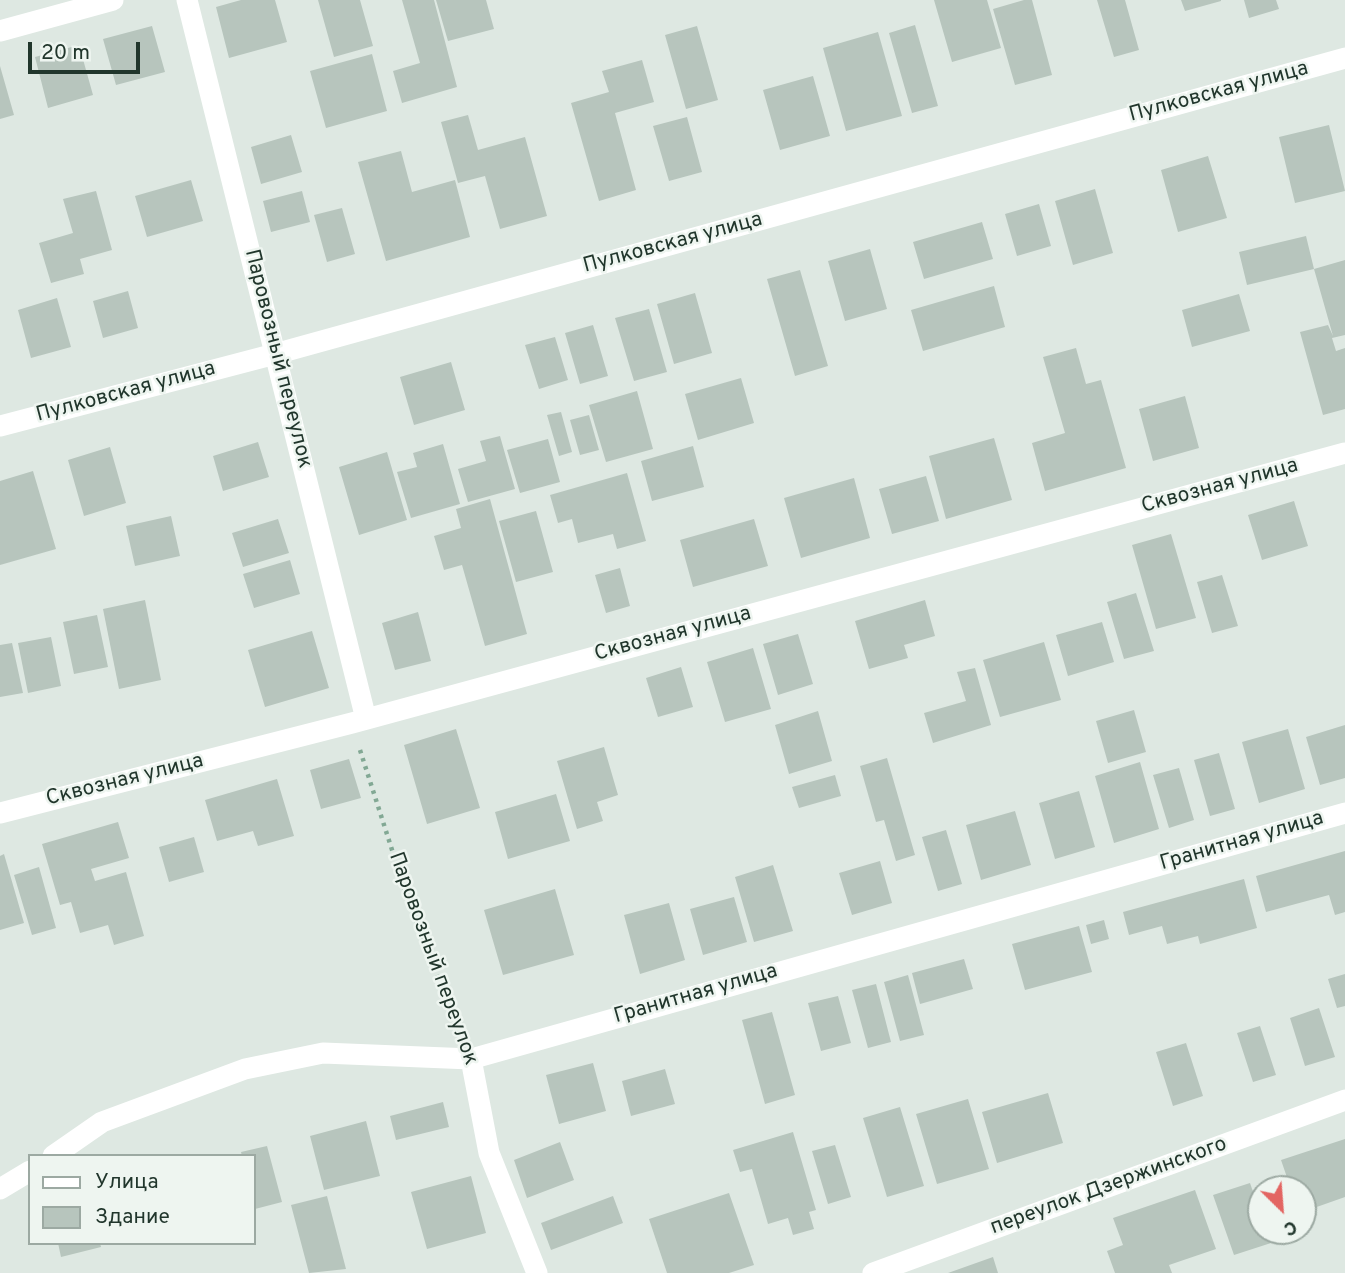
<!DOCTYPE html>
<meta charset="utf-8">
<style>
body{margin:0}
#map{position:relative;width:1345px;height:1273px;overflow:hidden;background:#dee8e2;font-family:Overpass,sans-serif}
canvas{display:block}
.legend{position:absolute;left:28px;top:1154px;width:228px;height:91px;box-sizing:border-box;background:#eef5f0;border:2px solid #9ca9a2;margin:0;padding:9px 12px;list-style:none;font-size:21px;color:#21362c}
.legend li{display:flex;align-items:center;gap:14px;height:35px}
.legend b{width:35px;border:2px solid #9ca9a2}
.north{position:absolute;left:1247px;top:1175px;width:70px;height:70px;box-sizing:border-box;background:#eef5f0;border:2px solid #9ca9a2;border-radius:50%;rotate:155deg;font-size:19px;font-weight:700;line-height:28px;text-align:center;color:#21362c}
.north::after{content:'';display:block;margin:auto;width:24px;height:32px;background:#e36562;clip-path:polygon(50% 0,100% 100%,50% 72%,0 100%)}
.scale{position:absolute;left:28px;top:42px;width:112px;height:32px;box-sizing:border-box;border:4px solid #21362c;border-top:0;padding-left:9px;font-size:21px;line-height:24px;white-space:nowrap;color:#21362c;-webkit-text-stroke:5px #eef5f0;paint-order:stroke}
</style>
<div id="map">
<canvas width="1345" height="1273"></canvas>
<ul class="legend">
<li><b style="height:9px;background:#fff"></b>Улица</li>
<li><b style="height:19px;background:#b7c5bd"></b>Здание</li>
</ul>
<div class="north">С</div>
<div class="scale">20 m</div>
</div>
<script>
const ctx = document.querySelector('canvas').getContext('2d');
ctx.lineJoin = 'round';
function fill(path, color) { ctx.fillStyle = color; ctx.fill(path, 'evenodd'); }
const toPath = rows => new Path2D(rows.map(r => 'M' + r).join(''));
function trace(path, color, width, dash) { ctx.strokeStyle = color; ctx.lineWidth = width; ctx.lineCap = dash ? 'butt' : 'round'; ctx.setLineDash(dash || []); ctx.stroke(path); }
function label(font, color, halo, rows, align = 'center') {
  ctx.font = font + ' Overpass,sans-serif'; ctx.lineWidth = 5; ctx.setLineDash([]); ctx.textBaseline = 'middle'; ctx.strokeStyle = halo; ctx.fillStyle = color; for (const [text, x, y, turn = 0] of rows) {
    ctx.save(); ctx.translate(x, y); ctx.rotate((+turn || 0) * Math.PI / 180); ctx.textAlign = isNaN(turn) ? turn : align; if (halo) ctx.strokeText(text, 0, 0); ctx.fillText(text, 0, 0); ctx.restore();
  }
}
const building = toPath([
 [241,0,275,0,287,42,229,58,216,7],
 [318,0,360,0,373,46,334,57],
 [402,0,434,0,457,87,402,103,393,71,420,63],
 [436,0,486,0,494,29,448,41],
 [934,0,987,0,1001,48,952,62],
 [1024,0,1032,0,1052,75,1015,85,993,9],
 [1097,0,1125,0,1139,50,1114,57],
 [1181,0,1221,0,1221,1,1185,11],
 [1244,0,1276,0,1279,9,1249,18],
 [915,25,938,106,912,113,889,33],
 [152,26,165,72,116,85,103,39],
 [697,26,718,100,686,109,665,35],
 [878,32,902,116,846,131,823,48],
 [79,45,93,95,48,108,35,57],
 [372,54,387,111,326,128,310,71],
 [642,60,654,102,615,113,636,190,599,201,571,103,609,92,602,71],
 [0,66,14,115,0,119],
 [813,76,830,136,780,150,763,90],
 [468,115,478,150,525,137,547,216,500,229,485,176,458,183,441,122],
 [687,117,702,172,669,181,653,126],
 [1329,125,1345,191,1295,203,1279,137],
 [291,135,302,172,261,184,251,147],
 [401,151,412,192,455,180,470,237,386,261,358,162],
 [1208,156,1227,218,1178,232,1161,170],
 [191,180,203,221,147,237,135,196],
 [1095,189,1113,253,1073,265,1055,201],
 [96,191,112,250,80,259,84,274,51,283,39,243,73,233,63,199],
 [302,191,310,222,271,232,263,201],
 [1039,204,1051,246,1017,256,1005,214],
 [342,208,355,254,327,262,314,215],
 [982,222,993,259,924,279,913,242],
 [1306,236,1314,269,1345,260,1345,335,1332,338,1336,351,1345,348,1345,409,1323,415,1300,332,1328,325,1333,336,1314,269,1247,285,1239,252],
 [870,249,887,309,845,321,828,261],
 [800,270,828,366,795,376,767,279],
 [994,286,1005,327,923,351,911,310],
 [128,291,138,328,103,338,93,301],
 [695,293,712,353,674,364,657,304],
 [1239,294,1250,331,1192,347,1182,310],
 [57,298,71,347,31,358,18,310],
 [649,309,667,372,634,381,615,318],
 [593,325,608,376,580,384,565,333],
 [555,337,568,380,539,389,525,345],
 [1076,348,1086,384,1101,380,1126,468,1045,491,1032,443,1065,433,1043,357],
 [451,362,465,410,414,425,400,377],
 [741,378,754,423,698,440,685,394],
 [637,391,653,449,606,462,589,405],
 [1185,396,1199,448,1153,461,1139,409],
 [561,412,572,452,559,456,547,415],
 [589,415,599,450,580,455,570,420],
 [500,436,515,489,468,502,458,469,486,461,480,441],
 [994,438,1012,500,946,519,929,456],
 [548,439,560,482,520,493,507,450],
 [258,442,269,477,223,491,213,456],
 [443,444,460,504,411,518,397,472,417,467,413,453],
 [693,446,704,487,652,501,641,461],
 [110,447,126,503,84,516,68,460],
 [387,452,407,520,359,535,339,467],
 [33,471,56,549,0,565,0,481],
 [627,473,646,541,617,549,613,534,578,543,572,519,558,523,550,495],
 [926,476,939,521,892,534,879,489],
 [854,478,870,538,801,558,784,498],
 [490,499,527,634,485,646,462,565,444,570,434,536,461,528,456,509],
 [1294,501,1308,546,1262,560,1248,515],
 [536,511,553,572,516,582,499,521],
 [171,516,180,556,135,566,126,526],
 [278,519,289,553,243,567,232,533],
 [754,519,768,566,693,587,680,540],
 [1171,534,1196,618,1156,629,1132,545],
 [290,560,300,594,254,608,243,574],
 [620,568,630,606,606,613,595,575],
 [1222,575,1238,626,1212,633,1197,582],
 [1136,593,1154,651,1124,659,1107,602],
 [145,600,161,680,119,689,103,609],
 [925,600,935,636,904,645,908,658,869,669,855,621],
 [418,612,431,661,395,670,382,623],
 [97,615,108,667,74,674,63,622],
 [1102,622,1114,662,1068,676,1056,635],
 [312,631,329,688,265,707,248,650],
 [798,634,813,684,778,695,763,644],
 [51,637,61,686,28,693,18,643],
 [1044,642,1061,700,1000,717,983,660],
 [12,643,23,693,0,697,0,645],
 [753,648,771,709,725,722,707,662],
 [681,667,693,707,658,717,646,678],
 [975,668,991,725,933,743,924,713,966,701,957,672],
 [1134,710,1146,752,1108,763,1096,721],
 [818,711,832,761,789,774,775,725],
 [1345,725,1345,778,1320,785,1306,737],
 [456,729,480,808,427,824,404,745],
 [1288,729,1305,789,1259,803,1242,742],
 [604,747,618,795,597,802,603,821,577,829,557,761],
 [1219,753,1235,809,1210,816,1194,760],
 [887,758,915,855,896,861,884,820,876,822,860,766],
 [349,759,361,798,321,809,310,770],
 [1140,762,1159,829,1114,843,1095,776],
 [1179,768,1194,820,1169,828,1153,775],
 [835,775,841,796,799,808,792,787],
 [277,779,294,836,258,846,253,831,217,841,205,800],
 [1079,791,1095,847,1055,859,1039,803],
 [556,794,570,841,508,859,495,812],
 [1015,811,1031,865,981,880,966,825],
 [118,822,129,858,91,869,95,881,126,872,144,936,114,945,108,925,80,933,71,902,60,905,42,844],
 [946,830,962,884,938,891,922,837],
 [194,837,204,872,169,882,159,847],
 [1345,851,1345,912,1335,915,1329,895,1266,912,1256,876],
 [4,854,24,923,0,930,0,856],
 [880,861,892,903,852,915,839,873],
 [773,865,793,931,754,942,735,877],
 [39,867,56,928,32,935,14,875],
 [1244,879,1257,928,1200,944,1198,936,1167,944,1162,926,1129,935,1123,912],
 [555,889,574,955,503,975,484,910],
 [734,897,747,942,703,955,690,909],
 [669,903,685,960,640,974,624,915],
 [1104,920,1109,939,1091,944,1086,925],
 [1079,926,1092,972,1025,990,1012,944],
 [964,959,973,989,920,1004,912,973],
 [1345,974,1345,1006,1337,1008,1328,979],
 [908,975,924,1035,900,1041,884,982],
 [876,984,891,1042,868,1048,852,990],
 [838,996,851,1043,821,1051,808,1003],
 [1319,1008,1335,1057,1305,1066,1290,1018],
 [772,1012,795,1095,765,1104,742,1020],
 [1260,1026,1276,1075,1253,1082,1237,1033],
 [1186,1043,1203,1096,1173,1106,1156,1052],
 [593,1063,606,1111,559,1124,546,1075],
 [665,1069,675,1104,631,1116,622,1081],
 [1048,1093,1063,1143,997,1163,982,1112],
 [968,1099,989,1169,937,1184,916,1114],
 [443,1102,449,1127,396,1140,390,1116],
 [900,1107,924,1186,887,1197,863,1118],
 [366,1121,380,1176,324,1190,310,1136],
 [793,1132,816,1210,809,1212,814,1229,793,1235,788,1218,768,1224,752,1169,740,1172,733,1150],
 [1345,1139,1345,1197,1311,1209,1306,1190,1291,1189,1281,1160],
 [560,1142,574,1180,527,1198,514,1160],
 [835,1145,851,1197,828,1204,812,1151],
 [267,1146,282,1202,255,1209,254,1156,242,1156,241,1152],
 [471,1176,486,1233,427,1249,411,1192],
 [1250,1183,1261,1215,1261,1231,1267,1231,1271,1243,1234,1255,1213,1195],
 [1195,1190,1216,1249,1169,1265,1172,1273,1115,1273,1107,1251,1123,1245,1113,1218],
 [729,1193,754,1265,729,1273,667,1273,649,1219],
 [327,1196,346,1269,309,1273,291,1205],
 [613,1196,623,1223,551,1250,541,1223],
 [58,1243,100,1243,101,1247,61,1257],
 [993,1257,998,1273,948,1273]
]);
const path = toPath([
 [360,750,410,906,459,1029]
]);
const minor = toPath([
 [187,0,366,719],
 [0,31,113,0],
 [0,426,275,354,1345,58],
 [0,813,352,723,1345,453],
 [471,1059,489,1153,537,1273],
 [53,1156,102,1122,245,1069,323,1053,471,1059,1345,813],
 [0,1189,30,1171],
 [873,1273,1345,1100]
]);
const streetNames = [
 ["Пулковская улица",1219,93,-15],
 ["Пулковская улица",673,244,-15],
 ["Паровозный переулок",277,359,76],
 ["Пулковская улица",126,393,-15],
 ["Сквозная улица",1220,487,-15],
 ["Сквозная улица",673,635,-15],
 ["Сквозная улица",125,781,-14],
 ["Гранитная улица",1242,842,-16],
 ["Паровозный переулок",432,959,70],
 ["Гранитная улица",696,995,-16],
 ["переулок Дзержинского",1109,1187,-20]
];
fill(building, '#b7c5bd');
trace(path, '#82a894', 4.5, [3.5, 5]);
trace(minor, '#fff', 21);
label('21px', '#21362c', '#eef5f0', streetNames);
</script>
